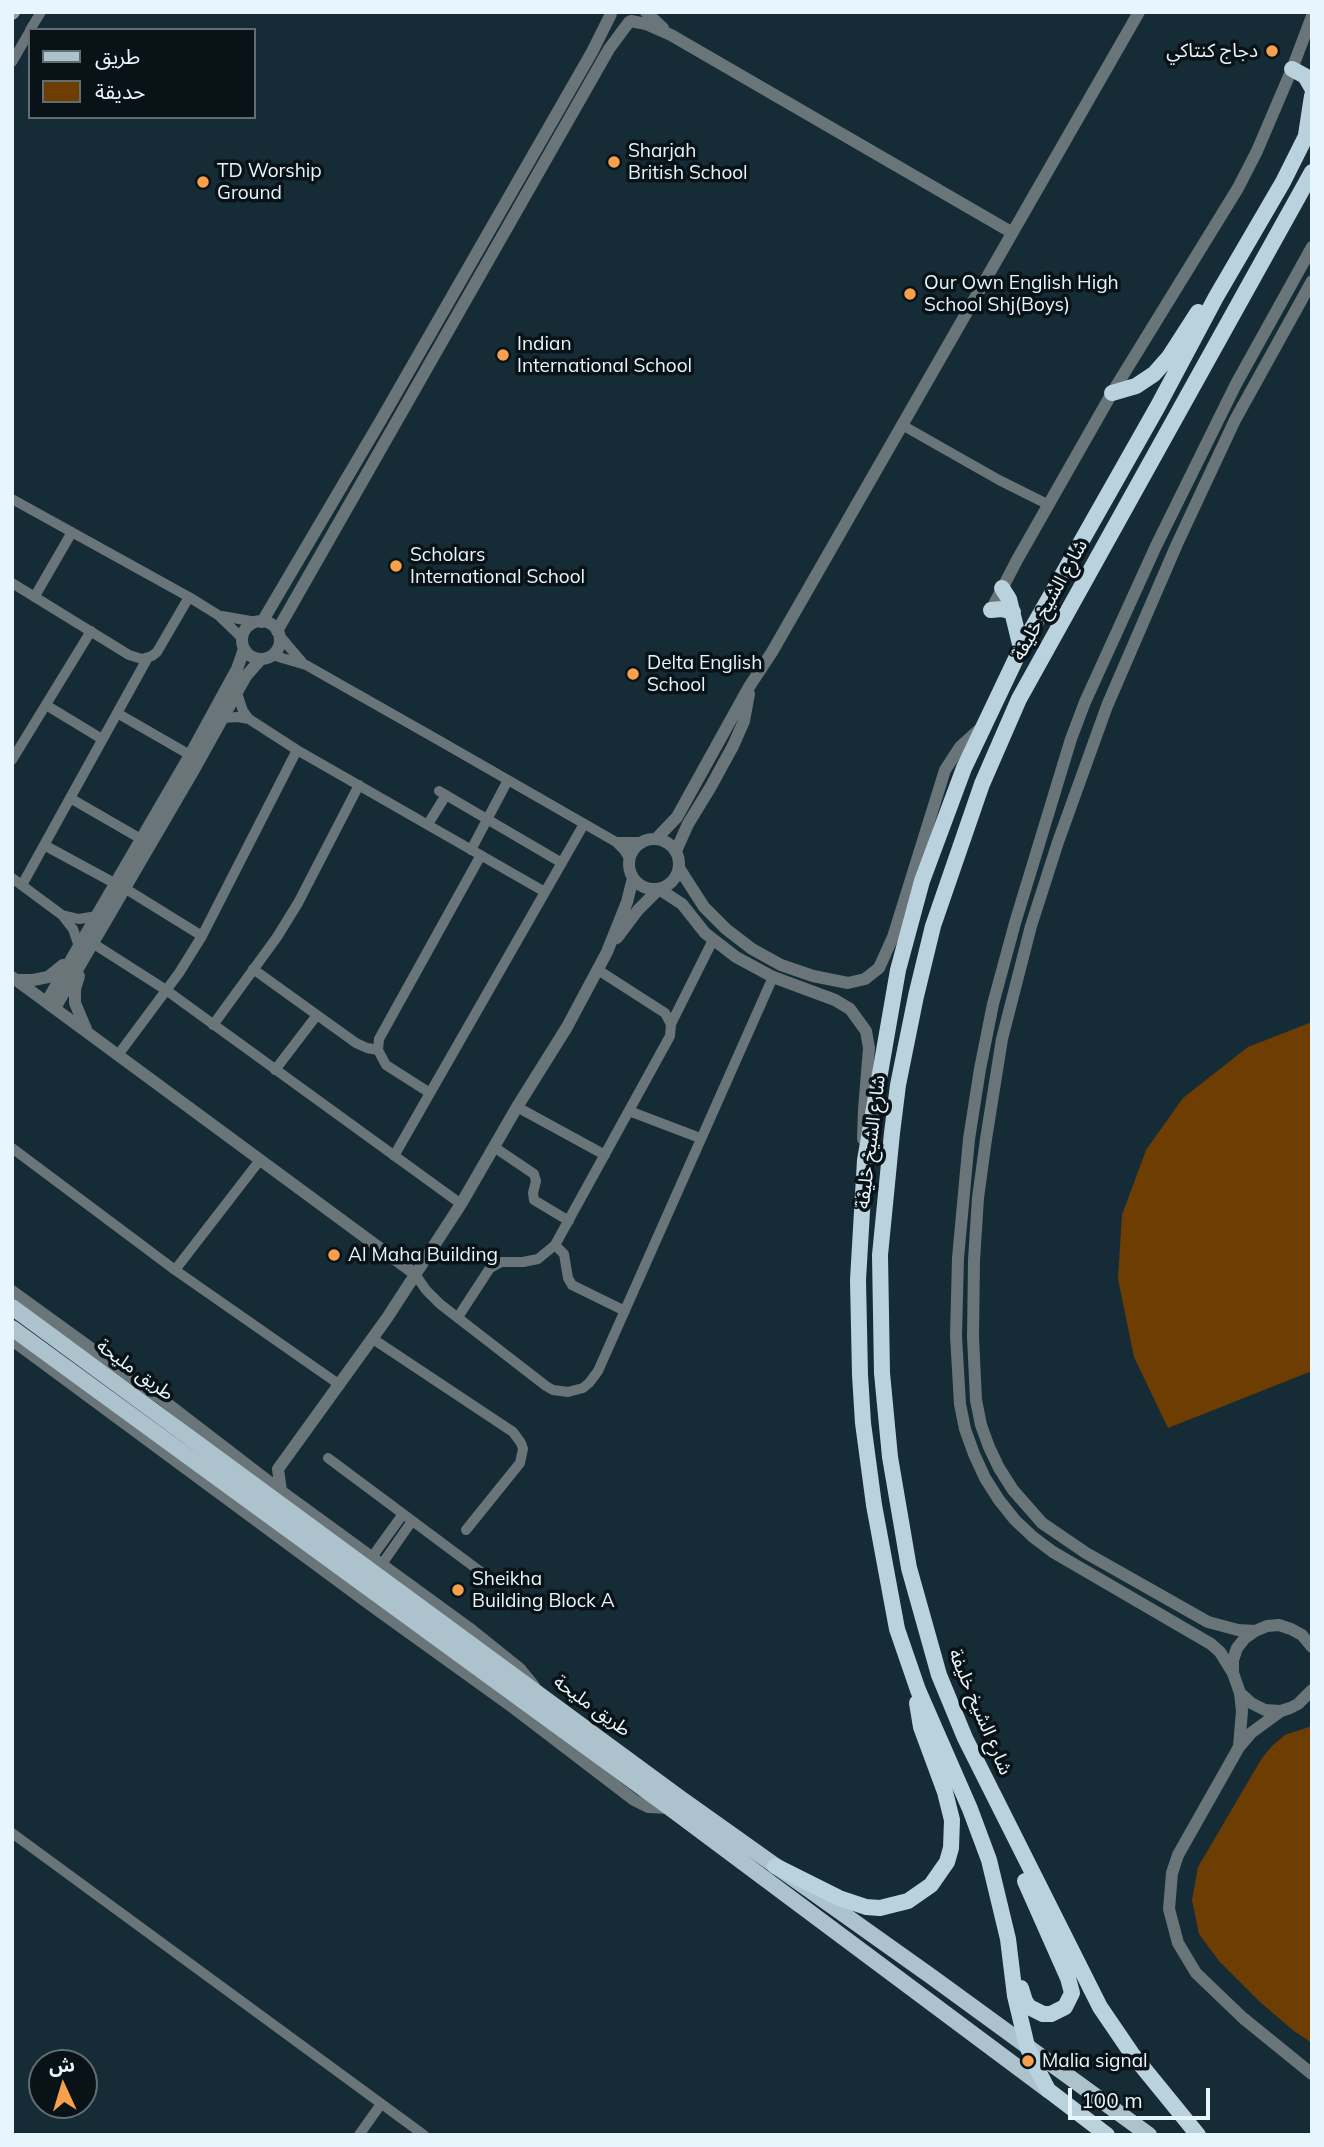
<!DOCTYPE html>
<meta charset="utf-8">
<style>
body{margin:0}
#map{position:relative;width:1324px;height:2147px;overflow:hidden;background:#152c36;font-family:Mulish,"Noto Sans Arabic",sans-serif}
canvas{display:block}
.frame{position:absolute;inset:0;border:14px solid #e7f5fc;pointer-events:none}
.legend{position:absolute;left:28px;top:28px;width:228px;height:91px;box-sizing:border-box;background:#091317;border:2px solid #626d73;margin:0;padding:9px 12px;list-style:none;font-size:21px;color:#e7f5fc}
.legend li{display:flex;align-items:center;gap:14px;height:35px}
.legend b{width:35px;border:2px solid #626d73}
.north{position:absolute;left:28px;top:2049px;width:70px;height:70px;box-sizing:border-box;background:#091317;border:2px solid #626d73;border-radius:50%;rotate:356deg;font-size:19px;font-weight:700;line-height:28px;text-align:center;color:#e7f5fc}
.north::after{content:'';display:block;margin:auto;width:24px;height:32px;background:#f8a04c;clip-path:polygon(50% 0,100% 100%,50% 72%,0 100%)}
.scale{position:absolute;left:1068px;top:2088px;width:142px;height:32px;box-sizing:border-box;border:4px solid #e7f5fc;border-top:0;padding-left:9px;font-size:21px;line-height:24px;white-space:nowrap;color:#e7f5fc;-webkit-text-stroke:5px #091317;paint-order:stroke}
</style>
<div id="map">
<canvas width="1324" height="2147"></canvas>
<div class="frame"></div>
<ul class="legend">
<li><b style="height:9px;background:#acc3ce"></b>طريق</li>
<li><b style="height:19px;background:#6e3d02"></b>حديقة</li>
</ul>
<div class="north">ش</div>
<div class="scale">100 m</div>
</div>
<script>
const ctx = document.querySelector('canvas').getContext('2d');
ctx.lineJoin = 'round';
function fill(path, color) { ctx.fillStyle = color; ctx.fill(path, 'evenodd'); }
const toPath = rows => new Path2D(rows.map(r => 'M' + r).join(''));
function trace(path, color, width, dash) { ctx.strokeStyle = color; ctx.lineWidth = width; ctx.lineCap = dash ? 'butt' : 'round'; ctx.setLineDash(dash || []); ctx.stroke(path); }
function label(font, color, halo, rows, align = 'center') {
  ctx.font = font + ' Mulish,"Noto Sans Arabic",sans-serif'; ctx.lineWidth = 7; ctx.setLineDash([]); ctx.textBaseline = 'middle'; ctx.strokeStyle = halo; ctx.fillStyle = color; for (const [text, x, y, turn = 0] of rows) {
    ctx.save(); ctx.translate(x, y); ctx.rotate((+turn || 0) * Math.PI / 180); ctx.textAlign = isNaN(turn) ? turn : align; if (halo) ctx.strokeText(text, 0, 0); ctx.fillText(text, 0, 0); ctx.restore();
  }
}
const green = toPath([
 [1312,1022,1312,1371,1168,1428,1134,1357,1118,1279,1122,1215,1146,1150,1183,1098,1248,1047],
 [1312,1726,1312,2043,1294,2031,1260,2002,1219,1961,1199,1934,1192,1900,1198,1867,1262,1758,1272,1746,1285,1735]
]);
const minor = toPath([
 [30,30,41,12],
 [12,62,30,31],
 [902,425,999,480,1049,505],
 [12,499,189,597,218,615,242,638],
 [12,583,129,655,142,659,152,656,157,652,189,597],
 [35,596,72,532],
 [222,616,256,622],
 [279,635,302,662],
 [272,655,306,665,440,741,616,842,624,850,630,860],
 [237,693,243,711,249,719],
 [46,705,102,739],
 [117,713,190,755],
 [223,718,237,717,249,719,297,750,545,892],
 [12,760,91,631],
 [439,791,562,863],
 [70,798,141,839],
 [428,824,446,795],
 [616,842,644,842],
 [44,845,116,884],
 [471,850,508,780],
 [12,878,62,915,73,929,79,946],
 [22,885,147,659],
 [126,889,202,936],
 [62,915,79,919,97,916],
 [94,944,166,990,461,1204],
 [253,969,356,1043,367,1048,378,1050],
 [671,1024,713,940],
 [213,1025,277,937,298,903,359,785],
 [118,1055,179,973,202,936,297,750],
 [275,1070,317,1015],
 [430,1093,386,1065,378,1050,379,1039,481,855],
 [517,1107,605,1155],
 [629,1111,700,1138],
 [494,1147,534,1174,536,1181,533,1193,534,1200,569,1221],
 [12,1148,175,1270,340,1385],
 [394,1156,584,824],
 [555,1245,564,1254,568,1278,572,1285,625,1311],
 [175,1270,260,1160],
 [415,1274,426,1290,440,1304,546,1386,553,1390,568,1392,583,1388,589,1383,598,1371,773,977],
 [458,1317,490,1268,501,1262,523,1262,538,1259,555,1245,670,1036,671,1024,665,1013,598,970],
 [373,1339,513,1432,521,1443,523,1449,520,1463,466,1530],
 [328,1458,481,1572],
 [372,1557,403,1514],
 [382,1564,412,1521],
 [12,1833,424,2135],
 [359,2135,381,2104]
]);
const tertiary = toPath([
 [646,12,663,28],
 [631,21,646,24,671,35,1011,232],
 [991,610,1017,560,1112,393,1238,188,1257,151,1292,69,1312,16],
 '242 640a19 19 0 1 1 38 0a19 19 0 1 1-38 0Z',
 [262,622,381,420,592,52,611,14],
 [277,631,609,49,629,22],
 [656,839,677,817,749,687,772,652,1139,12],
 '629 864a25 25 0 1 1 50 0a25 25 0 1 1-50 0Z',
 [676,851,688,824,710,788,733,746,744,721,749,694],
 [679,868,704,907,726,929,752,949,781,965,813,976,848,983,865,979,879,968,893,937,945,770,960,747,981,728],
 [617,938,638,910,659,889,682,904,705,933,736,957,773,977,835,1000,850,1009,866,1031,869,1048,864,1110,863,1139],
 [79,976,75,989,75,1003,86,1029],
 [12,977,415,1274],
 [17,980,33,980,48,977,63,965],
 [47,1001,190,755,237,669,244,649],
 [55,1008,195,768,246,676,261,659],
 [12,1291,164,1401,281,1491,469,1628,520,1669,534,1686],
 [12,1340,376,1609,515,1709,634,1800,648,1807,670,1808],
 [281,1491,278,1469,387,1318,461,1204,517,1107,567,1027,607,952,627,902,633,878],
 [1255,1631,1238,1630,1208,1622,1086,1553,1042,1523,1013,1490,999,1468,989,1447,981,1425,976,1400,973,1337,974,1260,978,1198,986,1139,1002,1039,1031,926,1058,842,1107,706,1177,544,1235,420,1312,281],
 [1312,1647,1302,1635,1291,1629,1279,1625,1267,1626,1255,1631,1245,1638,1237,1648,1233,1660,1233,1673,1240,1693,1251,1703,1265,1710,1281,1711,1290,1708,1298,1704,1312,1690],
 [1233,1673,1220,1652,1211,1644,1053,1552,1033,1537,1015,1520,999,1500,985,1478,974,1454,965,1429,960,1404,956,1336,958,1258,969,1139,980,1069,993,1004,1015,923,1071,739,1085,702,1156,546,1236,384,1312,247],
 [1281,1711,1251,1733,1239,1747,1187,1839,1178,1855,1172,1873,1169,1909,1178,1943,1196,1973,1243,2018,1312,2074],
 [1239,1746,1242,1711,1240,1693]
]);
const secondary = toPath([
 [12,13,13,12]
]);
const primary = toPath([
 [12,1307,680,1798,932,1977,1149,2135],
 [12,1328,670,1808,1048,2090]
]);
const trunk = toPath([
 [1292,69,1305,76,1312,88],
 [1306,135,1312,96],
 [1112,393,1136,386,1154,374,1169,357,1198,312],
 [1002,588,1009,599,1021,648],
 [991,610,1002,609,1013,612],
 [775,1866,839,1898,866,1907,880,1908,908,1901,931,1885,947,1862,951,1848,952,1820,945,1792,921,1727,917,1703],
 [1021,1988,1025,2001,1029,2007,1043,2014,1051,2014,1065,2007,1072,1993,1068,1978,1025,1881],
 [1107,2135,1048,2090,1035,2065,1027,2046,1015,1996,1008,1939,989,1860,970,1809,918,1690,897,1629,874,1505,863,1423,860,1375,858,1280,865,1160,898,970,922,881,964,768,1021,648,1158,406,1216,297,1283,182,1312,124],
 [1198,2135,1132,2054,1100,2007,965,1738,939,1675,909,1568,890,1457,882,1373,880,1255,892,1133,898,1085,916,996,933,926,982,784,1019,699,1312,172]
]);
const markers = [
 [1272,51,7,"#f8a04c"],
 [614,162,7,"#f8a04c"],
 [203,182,7,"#f8a04c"],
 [910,294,7,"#f8a04c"],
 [503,355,7,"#f8a04c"],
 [396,566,7,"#f8a04c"],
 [633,674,7,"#f8a04c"],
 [334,1255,7,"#f8a04c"],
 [458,1590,7,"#f8a04c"],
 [1028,2061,7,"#f8a04c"]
];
const poiNames = [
 ["دجاج كنتاكي",1258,51,"right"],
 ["Sharjah",628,151],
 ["British School",628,173],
 ["TD Worship",217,171],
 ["Ground",217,193],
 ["Our Own English High",924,283],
 ["School Shj(Boys)",924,305],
 ["Indian",517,344],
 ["International School",517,366],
 ["Scholars",410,555],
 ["International School",410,577],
 ["Delta English",647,663],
 ["School",647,685],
 ["Al Maha Building",348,1255],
 ["Sheikha",472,1579],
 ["Building Block A",472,1601],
 ["Malia signal",1042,2061]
];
const streetNames = [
 ["شارع الشيخ خليفة",1050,600,-61],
 ["شارع الشيخ خليفة",871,1142,-83],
 ["طريق مليحة",135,1370,36],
 ["طريق مليحة",592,1706,36],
 ["شارع الشيخ خليفة",980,1712,67]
];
fill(green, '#6e3d02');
trace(minor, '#6a757a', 10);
trace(tertiary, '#6a757a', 12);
trace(secondary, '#8fa1a9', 14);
trace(primary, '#acc3ce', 16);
trace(trunk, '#b9d2de', 16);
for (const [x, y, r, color] of markers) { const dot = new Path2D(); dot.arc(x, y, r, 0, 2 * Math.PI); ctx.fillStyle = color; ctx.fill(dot); trace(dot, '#091317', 2.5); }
label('19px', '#e7f5fc', '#091317', poiNames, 'left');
label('19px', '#e7f5fc', '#091317', streetNames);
</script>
